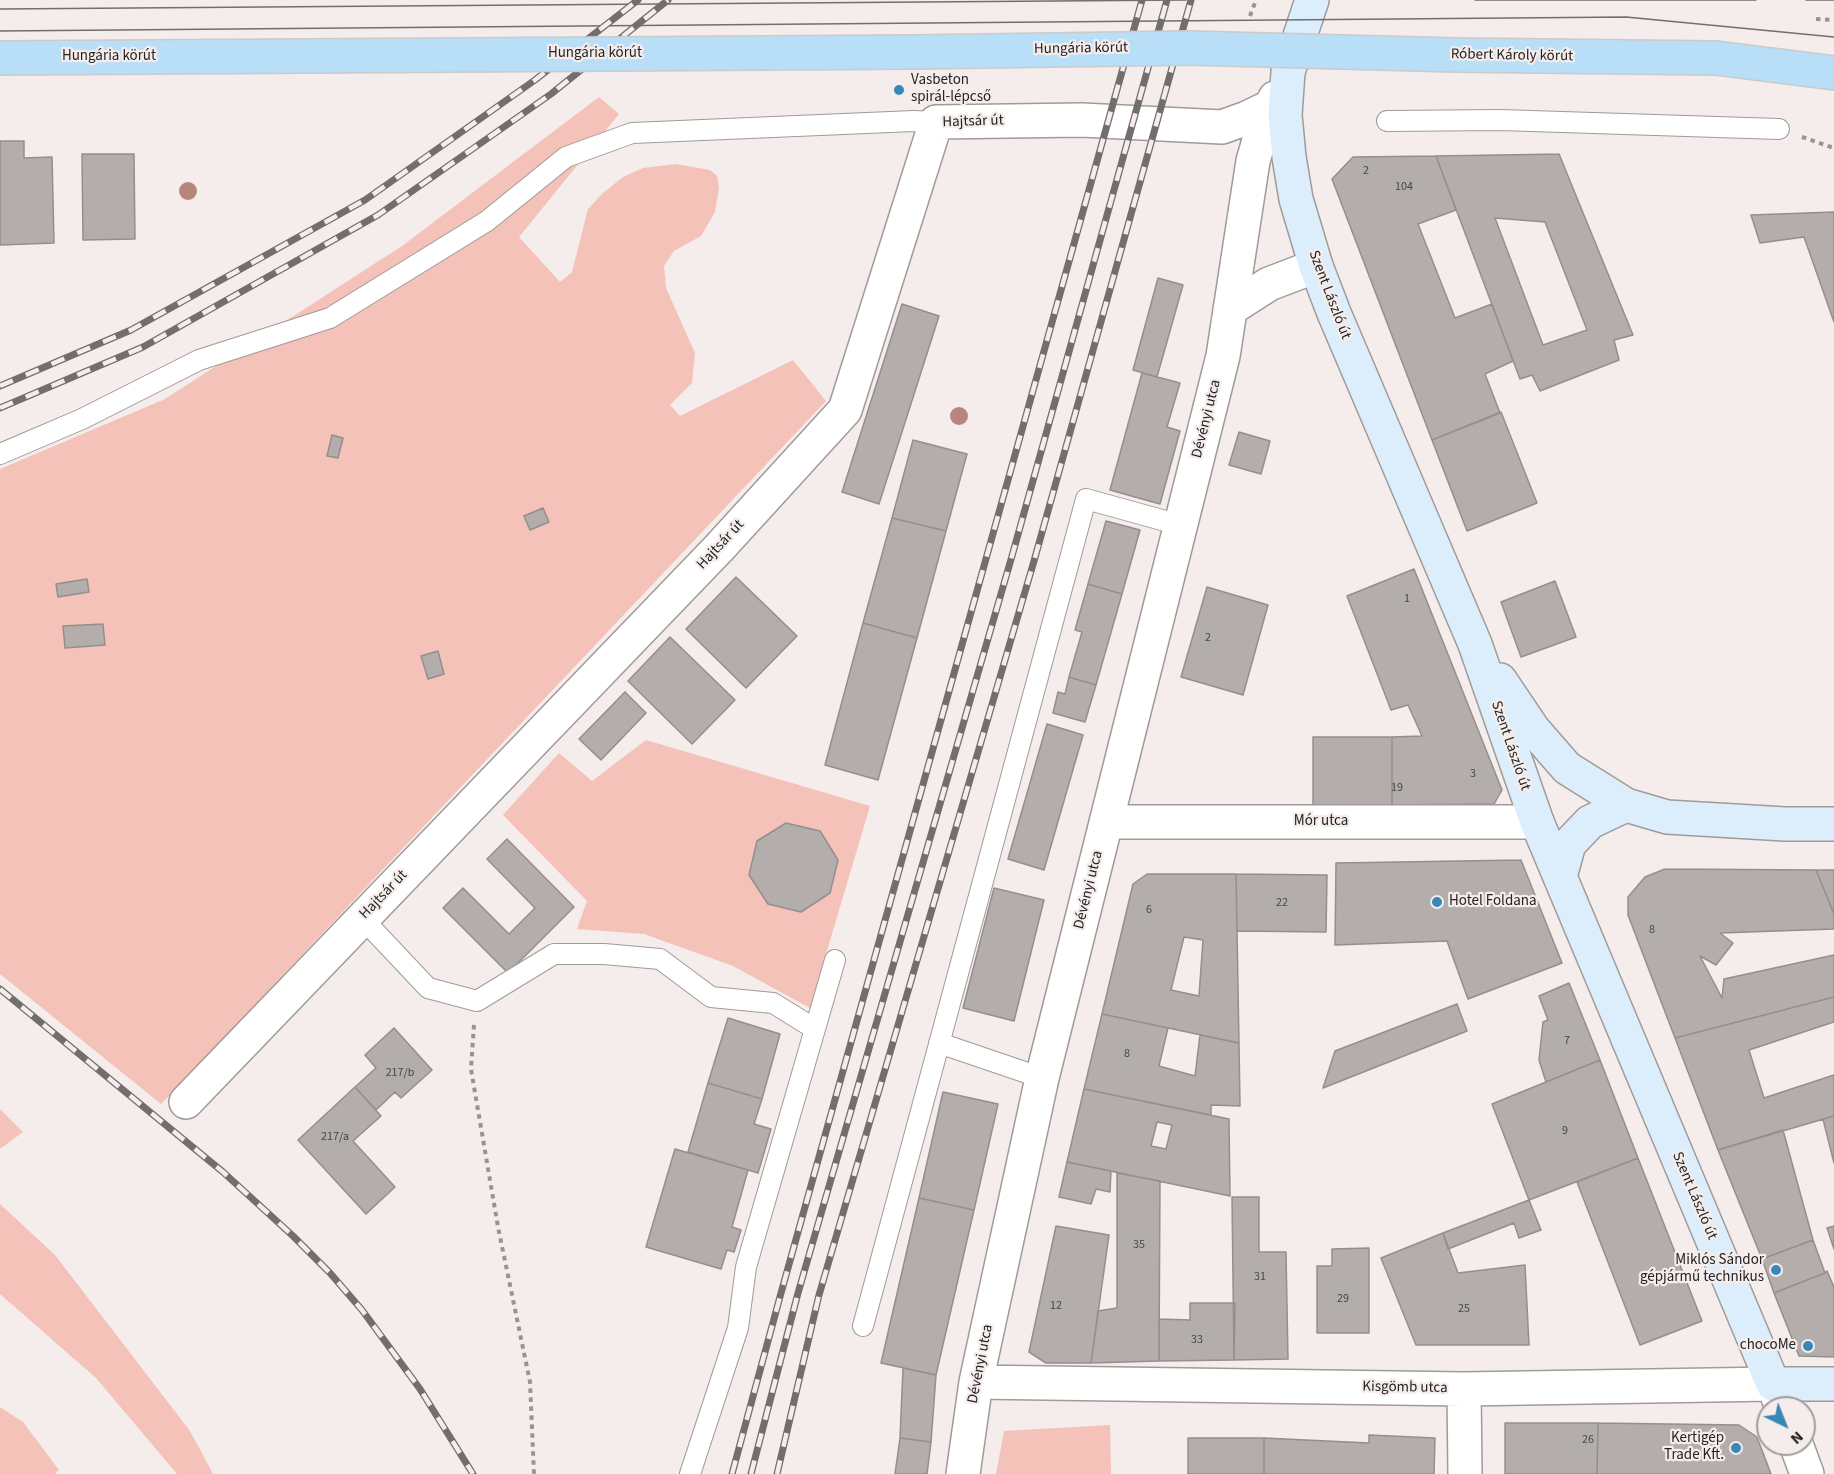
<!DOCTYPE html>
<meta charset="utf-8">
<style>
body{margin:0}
#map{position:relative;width:1834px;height:1474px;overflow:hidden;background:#f4edec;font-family:"Source Sans 3",sans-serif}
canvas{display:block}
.north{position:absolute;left:1756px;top:1396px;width:60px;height:60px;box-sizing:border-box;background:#f4edec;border:2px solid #a29c9c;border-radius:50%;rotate:137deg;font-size:16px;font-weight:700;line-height:24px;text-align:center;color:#262323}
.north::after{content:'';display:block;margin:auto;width:21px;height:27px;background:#3987b9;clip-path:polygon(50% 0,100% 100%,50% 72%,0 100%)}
</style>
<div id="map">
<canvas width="1834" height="1474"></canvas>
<div class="north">N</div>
</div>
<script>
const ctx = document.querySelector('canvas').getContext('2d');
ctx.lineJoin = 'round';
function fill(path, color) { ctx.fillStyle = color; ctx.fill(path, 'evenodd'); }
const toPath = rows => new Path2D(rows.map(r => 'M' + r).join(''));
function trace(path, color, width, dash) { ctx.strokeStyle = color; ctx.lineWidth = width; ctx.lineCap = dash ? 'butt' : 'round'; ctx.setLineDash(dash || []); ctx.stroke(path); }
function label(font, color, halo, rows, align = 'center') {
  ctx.font = font + ' "Source Sans 3",sans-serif'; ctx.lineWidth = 4.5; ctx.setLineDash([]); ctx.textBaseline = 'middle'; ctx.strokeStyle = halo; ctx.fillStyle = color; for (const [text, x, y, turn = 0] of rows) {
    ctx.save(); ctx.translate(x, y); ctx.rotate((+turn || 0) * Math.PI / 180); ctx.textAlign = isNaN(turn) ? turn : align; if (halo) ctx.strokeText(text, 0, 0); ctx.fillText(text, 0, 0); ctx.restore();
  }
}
const green = toPath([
 [599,97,619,114,519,237,560,282,572,272,588,209,603,193,623,177,643,168,676,164,710,170,717,176,719,188,715,212,701,236,674,251,664,266,666,288,695,353,692,383,670,405,680,416,793,360,826,401,161,1104,0,974,0,469,165,399,402,246],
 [646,740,870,806,810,1008,733,966,644,934,577,929,587,901,503,815,559,753,592,781],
 [0,1109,23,1132,0,1149],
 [0,1204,55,1255,190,1431,213,1474,177,1474,96,1378,0,1294],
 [0,1407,23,1422,59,1470,55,1474,0,1474],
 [1110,1425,1111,1474,996,1474,1004,1431]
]);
const building = toPath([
 [0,141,24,141,24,158,52,157,54,243,0,245,0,141],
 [82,154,134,154,135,239,83,240,82,154],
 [1559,154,1633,335,1614,340,1619,360,1540,391,1532,375,1520,379,1436,156,1559,154],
 [1495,218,1545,222,1587,330,1543,345,1495,218],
 [1436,156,1456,210,1418,224,1455,318,1492,304,1513,361,1485,374,1500,413,1432,440,1332,179,1353,157,1436,156],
 [1834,212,1834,322,1804,237,1760,243,1751,215,1834,212],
 [1158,278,1183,285,1157,377,1133,370,1158,278],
 [902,304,939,316,879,504,842,492,902,304],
 [1142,373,1180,383,1167,427,1180,431,1160,504,1110,490,1142,373],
 [1501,412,1537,503,1467,531,1432,440,1501,412],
 [1239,432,1270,441,1261,474,1229,465,1239,432],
 [332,435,343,438,338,458,327,456,332,435],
 [913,440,967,454,946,531,892,518,913,440],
 [543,508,549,522,530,530,524,516,543,508],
 [892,518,946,531,917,638,863,623,892,518],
 [1106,521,1140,530,1122,594,1088,584,1106,521],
 [1414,569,1502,790,1494,804,1392,805,1392,737,1422,736,1408,705,1391,710,1347,596,1414,569],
 [736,577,797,636,746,688,686,629,736,577],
 [87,579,89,592,58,597,56,584,87,579],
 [1555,581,1576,637,1521,657,1501,602,1555,581],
 [1088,584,1122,594,1096,685,1069,677,1082,632,1075,630,1088,584],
 [1207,587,1268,605,1243,695,1181,677,1207,587],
 [863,623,917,638,878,780,825,765,863,623],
 [103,624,105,645,65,648,63,626,103,624],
 [670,637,735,700,692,744,628,681,670,637],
 [438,651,444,674,428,679,421,656,438,651],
 [1069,677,1096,685,1085,722,1053,713,1058,692,1065,694,1069,677],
 [625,692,646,713,601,760,579,739,625,692],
 [1047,724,1083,735,1044,870,1008,859,1047,724],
 [1313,737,1392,737,1392,805,1313,806,1313,737],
 [786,823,820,831,838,860,830,893,801,912,768,904,749,875,757,841,786,823],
 [507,839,574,907,508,973,443,908,463,888,509,934,535,908,487,859,507,839],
 [1521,860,1562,963,1468,999,1447,941,1335,945,1336,863,1521,860],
 [1665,869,1816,870,1834,914,1834,929,1720,933,1733,943,1716,965,1700,956,1722,998,1724,979,1834,955,1834,997,1675,1038,1628,915,1628,897,1645,877,1665,869],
 [1816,870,1834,870,1834,914,1816,870],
 [1147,874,1236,874,1239,1043,1102,1014,1133,884,1147,874],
 [1184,937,1203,940,1199,996,1171,990,1184,937],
 [1236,874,1327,875,1326,932,1237,931,1236,874],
 [994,888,1044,900,1014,1021,963,1008,994,888],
 [1569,983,1600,1060,1546,1082,1539,1060,1543,1022,1548,1020,1539,996,1569,983],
 [1834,997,1834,1022,1749,1050,1764,1098,1834,1075,1834,1116,1718,1150,1675,1038,1834,997],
 [1457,1004,1467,1031,1323,1088,1335,1051,1457,1004],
 [1102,1014,1168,1028,1159,1066,1195,1076,1200,1035,1239,1043,1240,1106,1211,1105,1211,1115,1084,1089,1102,1014],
 [728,1018,780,1034,762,1099,708,1083,728,1018],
 [394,1028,432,1070,401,1098,395,1092,376,1110,355,1087,376,1068,365,1055,394,1028],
 [1600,1060,1638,1158,1529,1200,1492,1104,1600,1060],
 [708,1083,762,1099,754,1124,771,1129,758,1173,688,1152,708,1083],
 [355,1087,381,1116,353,1141,395,1187,366,1214,298,1140,355,1087],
 [1084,1089,1229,1119,1230,1196,1067,1162,1084,1089],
 [1157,1122,1172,1125,1166,1149,1151,1146,1157,1122],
 [943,1092,998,1104,974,1210,919,1198,943,1092],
 [1834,1116,1834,1163,1823,1119,1834,1116],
 [1783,1130,1813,1240,1762,1259,1718,1150,1783,1130],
 [675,1149,748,1170,732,1227,741,1230,734,1252,727,1250,721,1269,646,1247,675,1149],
 [1638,1158,1702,1321,1640,1345,1577,1182,1638,1158],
 [1067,1162,1111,1171,1110,1192,1096,1189,1091,1204,1059,1197,1067,1162],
 [1117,1173,1160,1181,1159,1361,1091,1363,1098,1311,1117,1308,1117,1173],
 [1232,1197,1259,1197,1259,1252,1286,1252,1288,1359,1234,1360,1232,1197],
 [919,1198,974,1210,936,1375,881,1363,919,1198],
 [1529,1200,1541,1230,1519,1238,1514,1223,1448,1249,1443,1233,1529,1200],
 [1056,1226,1109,1235,1091,1363,1046,1363,1029,1352,1056,1226],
 [1834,1226,1834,1249,1827,1228,1834,1226],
 [1443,1233,1458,1273,1525,1265,1529,1345,1416,1345,1381,1258,1443,1233],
 [1813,1240,1825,1273,1774,1293,1762,1259,1813,1240],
 [1369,1248,1369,1333,1317,1333,1317,1266,1332,1266,1332,1249,1369,1248],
 [1827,1271,1834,1287,1834,1357,1799,1356,1774,1293,1825,1273,1827,1271],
 [1190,1303,1235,1303,1234,1360,1159,1361,1159,1319,1190,1320,1190,1303],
 [903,1368,936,1375,931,1442,900,1438,903,1368],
 [1505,1423,1598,1423,1597,1474,1505,1474,1505,1423],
 [1598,1423,1739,1425,1757,1437,1771,1474,1597,1474,1598,1423],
 [1369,1435,1435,1438,1434,1474,1264,1474,1264,1438,1369,1443,1369,1435],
 [900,1438,931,1442,927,1474,895,1474,900,1438],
 [1188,1438,1264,1438,1264,1474,1188,1474,1188,1438]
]);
const path = toPath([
 [1250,16,1256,0],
 [1816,19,1834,20],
 [1802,137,1834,148],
 [474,1025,471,1069,498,1227,530,1382,534,1474]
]);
const lane = toPath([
 [1387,121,1500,120,1779,129],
 [0,454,82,419,199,360,330,318,487,221,566,157,632,133,914,121,936,122],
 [362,918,428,988,477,1001,554,954,604,954,660,959,711,997,773,1003,815,1029],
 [939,1043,1042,1078],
 [863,1326,1086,499,1180,525],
 [690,1474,738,1328,746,1267,835,960]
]);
const street = toPath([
 [1230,309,1269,284,1316,266],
 [1106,822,1537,822],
 [186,1102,719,548,845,410,936,122,1082,120,1222,127,1247,118,1272,106],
 [976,1382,1464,1389,1773,1384,1782,1408],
 [1464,1389,1465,1474],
 [1796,1444,1807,1474],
 [963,1474,976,1382,1042,1078,1223,356,1253,161,1264,123,1275,98]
]);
const secondary = toPath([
 [1312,0,1288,72,1285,115,1289,157,1296,199,1316,266,1334,313,1475,644,1537,822,1773,1384,1834,1384],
 [1500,680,1533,729,1567,768,1626,805,1667,817,1785,824,1834,824],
 [1560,877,1569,844,1590,822,1626,805]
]);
const primary = toPath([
 [1716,58,1834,73]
]);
const tram = toPath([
 [1475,0,1756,0],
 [1806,0,1834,0],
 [0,9,1186,0],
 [0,31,1626,17,1834,37]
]);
const rail = toPath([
 [0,386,131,330,365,200,535,80,638,0],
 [0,408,143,347,378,215,551,94,668,0],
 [0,989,223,1172,293,1236,330,1273,362,1310,420,1389,473,1474],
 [732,1474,781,1293,1142,0],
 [751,1474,798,1293,1012,556,1167,0],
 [777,1474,819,1295,1034,561,1191,0]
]);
const primaryBridge = toPath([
 [0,58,916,52,1189,48,1456,55,1716,58]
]);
const trees = [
 [188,191],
 [959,416]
];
const markers = [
 [899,90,6,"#3987b9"],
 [1437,902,6,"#3987b9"],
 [1776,1270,6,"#3987b9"],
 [1808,1346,6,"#3987b9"],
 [1736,1448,6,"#3987b9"]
];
const numberNames = [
 ["2",1366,171],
 ["104",1404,187],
 ["1",1407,599],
 ["2",1208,638],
 ["3",1473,774],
 ["19",1397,788],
 ["22",1282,903],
 ["6",1149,910],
 ["8",1652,930],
 ["7",1567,1041],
 ["8",1127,1054],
 ["217/b",400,1073],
 ["9",1565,1131],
 ["217/a",335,1137],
 ["35",1139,1245],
 ["31",1260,1277],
 ["29",1343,1299],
 ["12",1056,1306],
 ["25",1464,1309],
 ["33",1197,1340],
 ["26",1588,1440]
];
const streetNames = [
 ["Hungária körút",1081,49,-1],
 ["Hungária körút",595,54],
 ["Róbert Károly körút",1512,56,1],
 ["Hungária körút",109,57],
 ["Hajtsár út",973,122,-2],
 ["Szent László út",1329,295,69],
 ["Dévényi utca",1207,419,-76],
 ["Hajtsár út",721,545,-47],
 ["Szent László út",1510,746,71],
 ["Mór utca",1321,822],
 ["Dévényi utca",1089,890,-76],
 ["Hajtsár út",384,895,-46],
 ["Szent László út",1694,1196,67],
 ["Dévényi utca",981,1364,-79],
 ["Kisgömb utca",1405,1388,1]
];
const poiNames = [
 ["Vasbeton",911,81,"left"],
 ["spirál-lépcső",911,98,"left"],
 ["Hotel Foldana",1449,902,"left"],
 ["Miklós Sándor",1764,1261],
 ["gépjármű technikus",1764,1278],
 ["chocoMe",1796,1346],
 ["Kertigép",1724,1439],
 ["Trade Kft.",1724,1456]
];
fill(green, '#f4c2b8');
fill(building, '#b3adac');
trace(building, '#948e8d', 1.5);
trace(lane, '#a09a98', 22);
trace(street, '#a09a98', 36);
trace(secondary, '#a09a98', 36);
trace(primary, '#cbcaca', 36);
trace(path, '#989393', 4, [4.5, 4.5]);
trace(lane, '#fff', 20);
trace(street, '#fff', 33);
trace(secondary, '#dceefb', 33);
trace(primary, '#b9def8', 33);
trace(tram, '#726e6d', 1.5);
trace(rail, '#726e6d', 7);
trace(rail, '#f4edec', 4.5, [14]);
trace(primaryBridge, '#cbcaca', 36, []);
trace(primaryBridge, '#b9def8', 33);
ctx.fillStyle = '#b8857e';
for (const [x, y] of trees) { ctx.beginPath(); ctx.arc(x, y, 9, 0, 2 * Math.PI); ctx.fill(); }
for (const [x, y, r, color] of markers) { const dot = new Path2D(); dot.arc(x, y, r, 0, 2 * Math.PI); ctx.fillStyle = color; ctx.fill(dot); trace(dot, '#f4edec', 2); }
label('12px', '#494645', null, numberNames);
label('15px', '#262323', '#f4edec', streetNames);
label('15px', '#262323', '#f4edec', poiNames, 'right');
</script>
